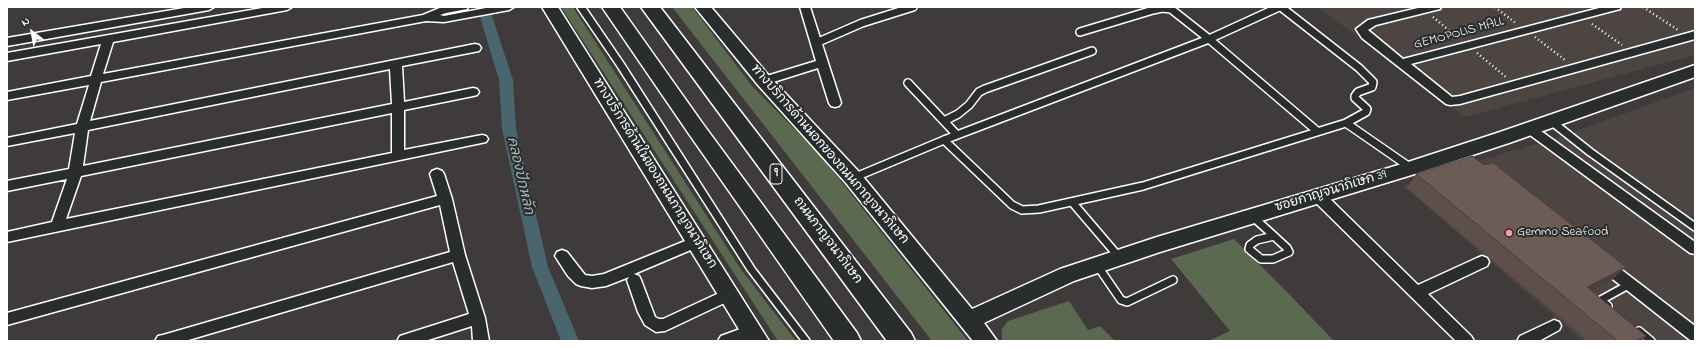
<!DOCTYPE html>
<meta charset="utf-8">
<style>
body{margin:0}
#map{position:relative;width:1702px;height:348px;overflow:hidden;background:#3e3b3a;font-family:"Indie Flower",sans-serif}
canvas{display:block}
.frame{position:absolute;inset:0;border:8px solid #fff;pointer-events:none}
.north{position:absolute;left:12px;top:12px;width:40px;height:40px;-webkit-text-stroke:3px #2a2d2e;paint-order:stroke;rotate:328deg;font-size:11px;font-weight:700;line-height:16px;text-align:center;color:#fff}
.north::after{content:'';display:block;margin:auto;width:14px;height:18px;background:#fff;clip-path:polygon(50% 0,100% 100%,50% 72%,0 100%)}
</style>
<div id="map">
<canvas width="1702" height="348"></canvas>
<div class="frame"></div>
<div class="north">N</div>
</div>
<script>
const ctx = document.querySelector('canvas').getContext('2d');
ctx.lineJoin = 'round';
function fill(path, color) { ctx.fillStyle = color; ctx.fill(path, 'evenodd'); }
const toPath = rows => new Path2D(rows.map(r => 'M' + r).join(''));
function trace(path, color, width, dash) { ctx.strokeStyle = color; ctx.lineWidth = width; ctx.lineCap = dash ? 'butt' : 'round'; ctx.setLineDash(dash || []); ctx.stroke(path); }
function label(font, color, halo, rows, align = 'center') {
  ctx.font = font + ' "Indie Flower","Playpen Sans Thai",sans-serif'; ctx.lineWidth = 4; ctx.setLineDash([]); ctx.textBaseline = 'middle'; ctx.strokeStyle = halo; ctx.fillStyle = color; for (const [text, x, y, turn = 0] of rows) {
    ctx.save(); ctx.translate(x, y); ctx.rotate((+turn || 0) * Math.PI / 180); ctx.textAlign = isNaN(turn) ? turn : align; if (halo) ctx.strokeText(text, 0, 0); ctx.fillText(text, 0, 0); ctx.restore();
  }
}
const built = toPath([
 [1318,7,1695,7,1695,55,1465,117],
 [1695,88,1695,341,1583,341,1403,186,1481,160,1559,137]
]);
const green = toPath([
 [561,7,573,7,740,268,796,341,778,341],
 [672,7,692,7,752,86,820,155,968,341,932,341],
 [1234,239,1287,292,1334,341,1208,341,1230,331,1171,259],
 [1069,301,1088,330,1100,326,1115,341,1002,340,1002,329,1008,321]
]);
const canal = toPath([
 [477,7,489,7,513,80,516,129,548,267,579,341,561,341,532,267,502,129,499,80,477,7]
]);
const path = toPath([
 [1495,7,1517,24],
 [1643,7,1678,30],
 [1433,17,1458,38],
 [1592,24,1622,45],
 [1535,37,1565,60],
 [1477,53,1506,77]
]);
const lane = toPath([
 [581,7,620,64,751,269,806,341],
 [1281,7,1359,68,1373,82,1372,87,1358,92,1355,96,1355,98,1367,109,1366,112,1346,123],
 [1080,32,1153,10,1162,8,1171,9,1209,39,1317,131],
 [816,43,862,23,913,7],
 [908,83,957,135],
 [944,121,958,114,969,105,979,92,985,89,1092,51],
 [1551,121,1590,152,1695,227],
 [944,140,1012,205,1022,210,1039,209,1143,186,1346,123,1411,168],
 [853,178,944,140,1209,39,1279,7],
 [1072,202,1119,257],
 [1252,216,1274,236],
 [1274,236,1287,248,1289,252,1273,259,1261,259,1249,249,1250,245,1257,240,1274,236],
 [1097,265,1121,300,1127,302,1173,280],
 [1608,306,1601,300,1630,284],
 [1639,331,1651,341]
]);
const street = toPath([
 [190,7,214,7,209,10,7,46,7,38,190,7],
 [268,7,292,7,287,10,113,42,103,74,423,15,442,7,468,7,467,9,446,13,440,15,444,16,491,7,514,7,509,10,444,22,426,21,101,82,90,121,475,44,479,45,481,48,479,51,402,66,404,102,473,88,477,89,479,92,477,95,473,96,404,110,404,150,482,135,486,136,488,139,486,142,7,242,7,232,52,222,67,179,7,191,7,181,69,169,75,133,7,146,7,138,77,124,89,85,7,100,7,92,91,76,101,44,7,61,7,53,268,7],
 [390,69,392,104,83,166,88,130,390,69],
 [392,113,392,153,66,219,81,176,392,113],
 [800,7,810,7,841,103,839,106,835,107,831,106,829,103,818,68,764,85,760,84,758,81,760,78,816,61,800,7],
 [1422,7,1441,7,1440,9,1376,25,1368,30,1403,59,1603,7,1621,7,1620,9,1411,64,1452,97,1460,96,1695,31,1695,39,1460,104,1450,105,1446,104,1362,38,1356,29,1368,20,1422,7],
 [1530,125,1534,126,1695,242,1695,254,1690,253,1526,132,1524,129,1526,126,1530,125],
 [437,169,442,171,444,174,452,199,465,255,485,318,489,341,473,341,472,326,425,341,397,341,400,336,469,314,453,262,185,341,155,341,158,336,163,335,450,252,440,205,7,325,7,313,437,196,430,174,432,171,437,169],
 [1318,191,1323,192,1418,285,1477,258,1482,256,1487,258,1489,262,1487,266,1428,294,1471,336,1474,341,1456,341,1313,200,1311,196,1313,192,1318,191],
 [695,237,700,238,702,242,700,246,634,274,639,276,641,280,655,317,659,319,663,319,730,288,735,290,737,294,735,298,665,331,656,332,645,325,638,312,627,280,629,277,606,286,592,288,581,286,576,284,568,276,555,256,557,252,562,250,567,252,585,275,592,276,604,274,695,237],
 [1605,259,1610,261,1695,326,1695,341,1690,340,1600,269,1598,265,1600,261,1605,259],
 [1554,320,1559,322,1561,326,1559,330,1539,341,1517,341,1520,336,1554,320],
 [751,325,756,327,759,331,756,335,743,341,718,341,721,336,751,325]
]);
const secondary = toPath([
 [542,7,558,7,769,341,746,341,542,7],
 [695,7,711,7,770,77,860,173,972,309,1060,269,1157,237,1405,163,1497,133,1695,65,1695,77,1509,143,1418,173,1160,252,1074,281,984,323,997,341,973,341,846,183,758,85,695,7]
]);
const highway = toPath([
 [602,7,620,7,703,124,857,333,861,341,834,341,689,134,602,7],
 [641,7,660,7,911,333,915,341,887,341,641,7]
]);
const wall = toPath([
 [1416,174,1612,280,1592,291,1646,336,1641,341,1588,341,1407,188]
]);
const shadedWall = toPath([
 [1626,267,1612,280,1574,301,1587,287],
 [1646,336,1641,341,1635,341]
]);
const building = toPath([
 [1472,156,1484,165,1493,163,1626,267,1587,287,1646,336,1635,341,1618,341,1416,174,1472,156]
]);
const markers = [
 [1509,233,4,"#ff9aa2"]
];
const shields = [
 [776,174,12]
];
const shieldNames = [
 ["9",776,174]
];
const streetNames = [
 ["GEMOPOLIS MALL",1459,34,-15],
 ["ทางบริการด้านนอกของถนนกาญจนาภิเษก",829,155,49],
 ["ทางบริการด้านในของถนนกาญจนาภิเษก",654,174,58],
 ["ซอยกาญจนาภิเษก 39",1331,192,-17],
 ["ถนนกาญจนาภิเษก",827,241,53]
];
const poiNames = [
 ["Gemmo Seafood",1517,233]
];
const waterNames = [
 ["คลองปักหลัก",519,176,77]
];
fill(built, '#4c4542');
fill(green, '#5c6951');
fill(canal, '#49656d');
trace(lane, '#fff', 10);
trace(street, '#fff', 3);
trace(secondary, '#fff', 3);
trace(highway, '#fff', 3);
trace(path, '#fff', 2.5, [1, 3]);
trace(lane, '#2a2d2e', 7);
fill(street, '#2a2d2e');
fill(secondary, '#2a2d2e');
fill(highway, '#2a2d2e');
fill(wall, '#5e4f4a');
fill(shadedWall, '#4c403c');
fill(building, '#6d5c56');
trace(building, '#4c403c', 1);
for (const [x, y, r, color] of markers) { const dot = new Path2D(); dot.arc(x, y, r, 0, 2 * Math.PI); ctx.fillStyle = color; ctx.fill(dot); trace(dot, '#2a2d2e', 1.5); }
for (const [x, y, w] of shields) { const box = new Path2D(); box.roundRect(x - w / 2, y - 10, w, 20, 3); ctx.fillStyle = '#2a2d2e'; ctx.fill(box); trace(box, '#fff', 1); }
label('bold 12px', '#fff', null, shieldNames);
label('13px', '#fff', '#2a2d2e', streetNames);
label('13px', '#fff', '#2a2d2e', poiNames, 'left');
label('italic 14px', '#adbabd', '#2a2d2e', waterNames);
</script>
